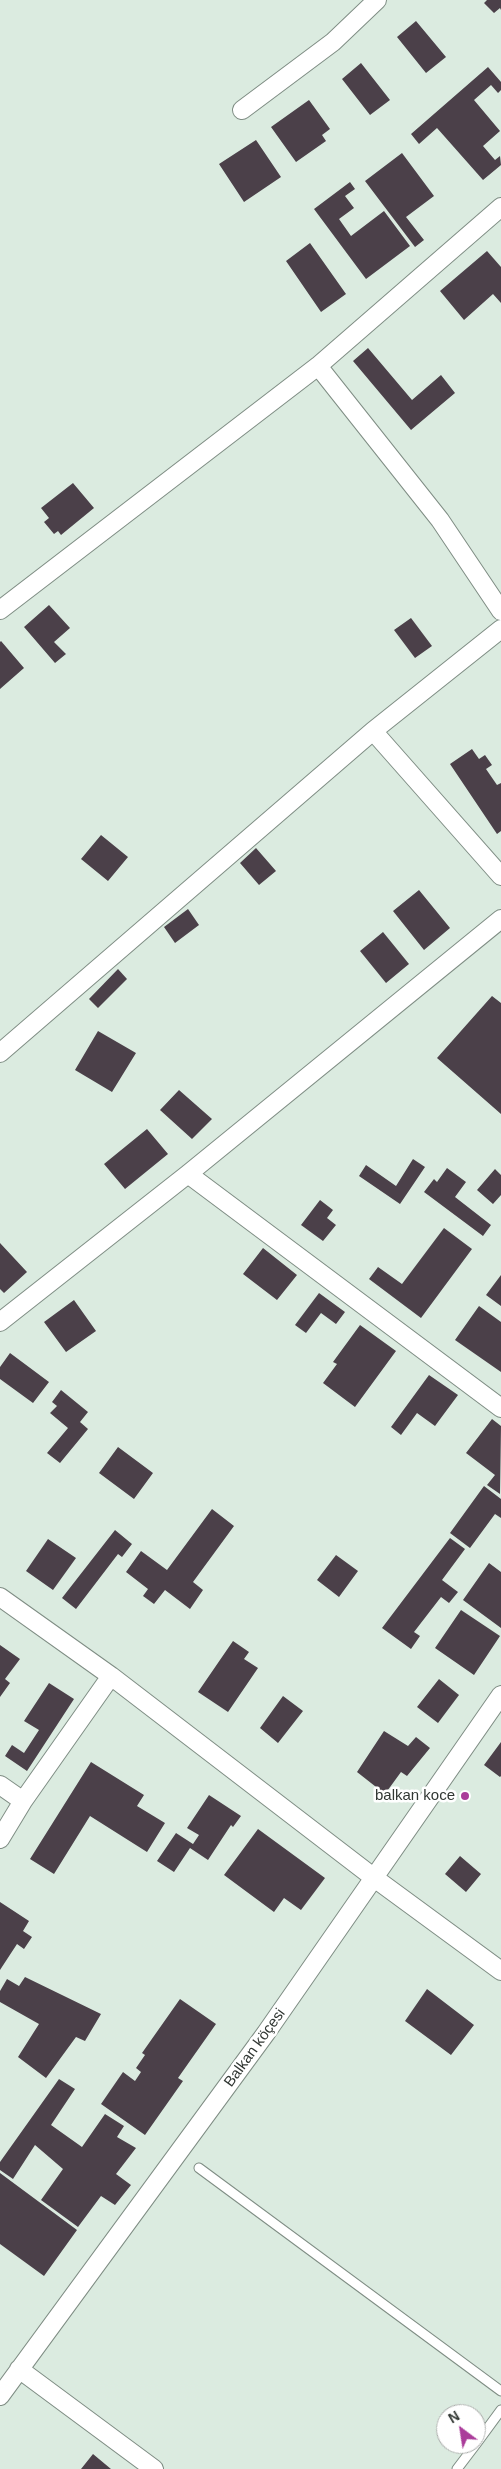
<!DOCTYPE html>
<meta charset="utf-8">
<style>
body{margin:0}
#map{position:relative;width:501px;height:2469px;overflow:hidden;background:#dbebe0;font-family:Arial,sans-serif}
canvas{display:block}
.north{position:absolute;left:436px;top:2404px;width:50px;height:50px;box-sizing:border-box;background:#fff;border:1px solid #adafad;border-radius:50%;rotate:329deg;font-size:14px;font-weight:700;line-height:20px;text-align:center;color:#313733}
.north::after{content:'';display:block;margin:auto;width:18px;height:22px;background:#aa3c9a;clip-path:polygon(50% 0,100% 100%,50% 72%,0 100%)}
</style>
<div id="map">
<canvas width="501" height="2469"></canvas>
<div class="north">N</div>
</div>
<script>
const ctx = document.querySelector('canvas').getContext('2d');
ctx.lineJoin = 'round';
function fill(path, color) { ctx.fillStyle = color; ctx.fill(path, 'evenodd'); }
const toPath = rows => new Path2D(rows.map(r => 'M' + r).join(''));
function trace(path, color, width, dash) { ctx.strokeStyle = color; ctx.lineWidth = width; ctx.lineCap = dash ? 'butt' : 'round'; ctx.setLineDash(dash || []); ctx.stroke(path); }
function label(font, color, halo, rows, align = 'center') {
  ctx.font = font + ' Arial,sans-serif'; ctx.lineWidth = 5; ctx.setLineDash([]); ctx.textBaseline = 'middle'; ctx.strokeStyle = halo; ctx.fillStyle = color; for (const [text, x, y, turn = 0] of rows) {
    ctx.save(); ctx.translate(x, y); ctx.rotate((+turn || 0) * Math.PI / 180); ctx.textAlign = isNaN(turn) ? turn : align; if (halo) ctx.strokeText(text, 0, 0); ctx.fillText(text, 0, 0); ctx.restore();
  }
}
const building = toPath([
 [487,0,501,0,501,10,500,8,494,13,484,3],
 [416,21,446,57,426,73,397,37],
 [361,63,390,100,370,115,342,79],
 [488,67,501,82,501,90,498,93,491,85,474,100,500,131,483,146,495,160,500,156,501,165,483,180,437,128,419,144,411,134],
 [309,100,330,129,322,135,326,141,296,162,271,127],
 [256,140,281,177,244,202,219,164],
 [402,153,434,196,406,217,424,240,415,247,365,181],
 [350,182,355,189,345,196,354,208,339,219,351,236,384,211,410,246,366,279,314,209],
 [310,243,346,294,321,312,286,261],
 [487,251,501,267,501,303,493,294,464,320,440,291],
 [368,348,412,400,441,375,455,393,411,430,353,361],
 [73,483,94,508,61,535,58,531,54,534,44,522,49,518,41,508],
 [49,605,70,628,54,642,66,654,55,663,24,627],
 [411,618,432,646,415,658,394,630],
 [1,641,24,668,0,689,0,642],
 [472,749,479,759,485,755,492,765,486,769,497,785,501,783,501,831,497,834,450,764],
 [101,835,128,857,108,881,81,859],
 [256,848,276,871,259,885,240,863],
 [419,890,450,928,424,950,393,911],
 [188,909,199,925,175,943,164,927],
 [383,932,409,964,386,983,360,951],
 [118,969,127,979,98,1008,89,999],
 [492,996,501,1003,501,1114,437,1058],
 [98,1031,136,1053,112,1092,75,1070],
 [179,1090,212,1119,192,1139,160,1110],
 [147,1129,168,1154,125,1189,104,1164],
 [413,1159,425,1167,400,1204,359,1176,366,1165,396,1186],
 [447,1168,466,1182,455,1197,491,1225,483,1236,424,1192,434,1179,437,1182],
 [495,1169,501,1175,501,1195,493,1204,477,1190],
 [320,1200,333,1210,327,1218,336,1225,323,1241,301,1225],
 [444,1228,472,1249,421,1318,369,1279,378,1267,402,1284],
 [0,1243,27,1272,4,1293,0,1289],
 [263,1248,297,1275,277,1300,243,1274],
 [501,1275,501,1306,486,1295],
 [319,1293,345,1312,336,1324,321,1313,306,1333,295,1325],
 [74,1300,96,1331,66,1352,44,1322],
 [479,1306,501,1322,501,1372,455,1340],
 [360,1325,396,1351,355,1407,323,1383,337,1364,333,1362],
 [10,1353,49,1382,33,1403,0,1379,0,1367],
 [429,1375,458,1395,435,1426,417,1413,401,1435,391,1427],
 [61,1390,88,1412,80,1422,88,1429,60,1463,47,1453,68,1428,50,1413,57,1406,52,1402],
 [492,1419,501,1426,500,1494,487,1485,495,1475,466,1453],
 [118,1447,153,1473,134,1499,99,1473],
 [484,1486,501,1499,501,1518,495,1514,470,1548,450,1533],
 [212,1509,234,1526,193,1582,203,1590,190,1609,165,1590,154,1604,143,1596,148,1589,126,1572,141,1551,167,1570],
 [115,1530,132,1544,122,1557,118,1554,76,1609,62,1598],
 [450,1538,465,1549,442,1580,458,1592,449,1603,441,1597,414,1632,420,1636,411,1649,382,1628],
 [48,1539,76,1558,53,1590,26,1571],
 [336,1555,358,1571,339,1597,317,1580],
 [489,1563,501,1572,501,1628,463,1600],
 [461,1610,500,1636,474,1675,435,1648],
 [233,1641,249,1652,244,1659,258,1668,228,1712,198,1692],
 [0,1645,20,1659,5,1679,10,1683,0,1697],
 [439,1679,459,1695,438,1723,417,1707],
 [49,1683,74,1699,27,1771,5,1756,12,1745,24,1753,39,1730,24,1721],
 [283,1696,303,1711,278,1743,260,1728],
 [384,1731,408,1746,416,1737,430,1748,407,1776,401,1772,385,1794,357,1772],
 [501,1742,501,1776,500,1777,484,1765],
 [91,1762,144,1795,137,1806,165,1823,147,1852,90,1816,54,1874,30,1859],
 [209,1795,241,1816,233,1827,231,1825,208,1860,190,1848,174,1872,157,1861,176,1833,193,1844,199,1835,187,1828],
 [258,1829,325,1878,301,1910,284,1898,274,1912,224,1875],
 [460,1856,481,1874,466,1892,445,1874],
 [0,1902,29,1921,23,1931,32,1937,24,1949,17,1944,0,1970],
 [25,1977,101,2014,85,2041,76,2037,46,2078,18,2057,39,2024,0,2002,0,1991,7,1979,19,1986],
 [427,1989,474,2025,451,2055,405,2021],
 [180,1999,216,2024,178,2078,183,2081,145,2135,101,2104,123,2072,135,2081,141,2072,136,2068,145,2055,142,2053],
 [59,2079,75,2089,51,2125,82,2147,105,2114,124,2126,117,2137,136,2148,116,2174,131,2185,115,2205,101,2196,78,2227,41,2200,63,2169,35,2145,13,2179,0,2170,0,2162],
 [0,2173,77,2230,44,2276,0,2244],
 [93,2454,111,2469,81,2469]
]);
const lane = toPath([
 [199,2168,501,2391],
 [476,2444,501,2410],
 [457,2469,476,2444]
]);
const street = toPath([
 [242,110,333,42,377,0],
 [318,366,440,520,501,611],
 [0,610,318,366,501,207],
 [373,731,501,876],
 [0,1053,373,731,501,629],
 [188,1174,501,1408],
 [0,1322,188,1174,501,919],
 [0,1597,111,1676],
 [0,1785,23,1801],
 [0,1839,23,1801,111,1676,373,1877,501,1971],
 [19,2369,154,2469],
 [0,2396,266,2033,501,1695]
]);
const markers = [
 [465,1796,5,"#aa3c9a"]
];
const poiNames = [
 ["balkan koce",455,1796]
];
const streetNames = [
 ["Balkan köçesi",255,2048,-54]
];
fill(building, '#4b4049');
trace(lane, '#7f8d84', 11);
trace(street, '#7f8d84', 20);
trace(lane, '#fff', 9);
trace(street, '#fff', 18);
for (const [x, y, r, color] of markers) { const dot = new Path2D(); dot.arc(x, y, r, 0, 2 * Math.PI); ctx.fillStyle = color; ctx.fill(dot); trace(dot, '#fff', 2); }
label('15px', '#313733', '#fff', poiNames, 'right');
label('15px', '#313733', '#fff', streetNames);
</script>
